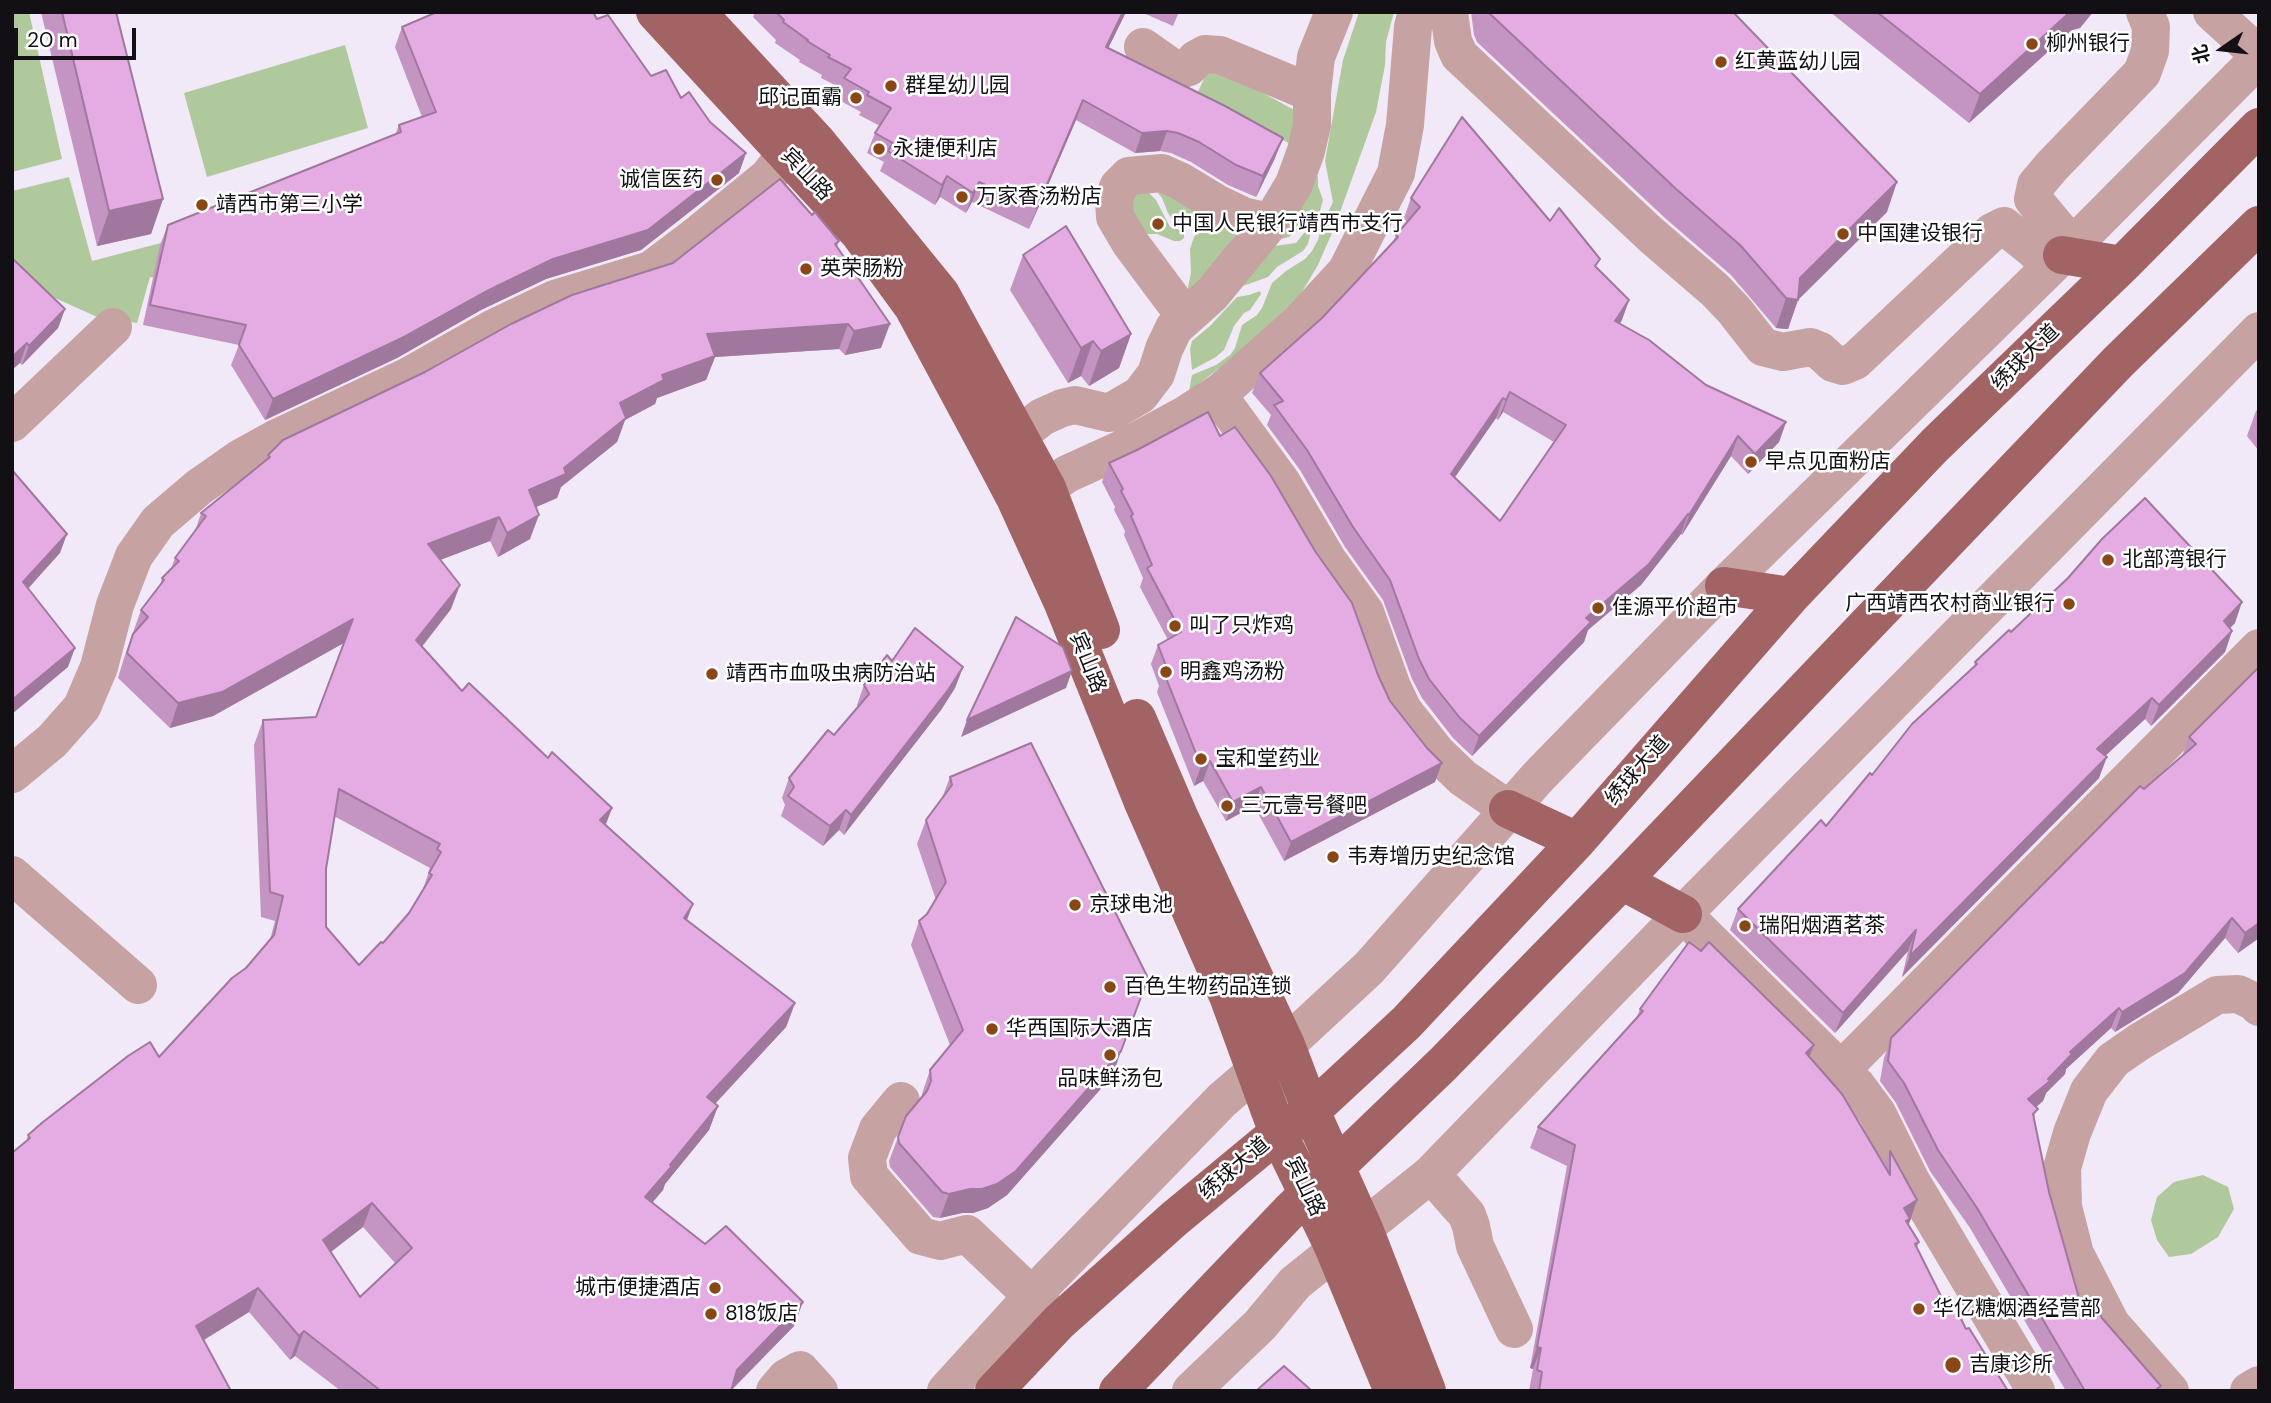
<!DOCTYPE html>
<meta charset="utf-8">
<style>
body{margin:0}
#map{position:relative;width:2271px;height:1403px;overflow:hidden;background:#f1e8f8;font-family:"DM Sans","Noto Sans SC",sans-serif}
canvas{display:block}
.frame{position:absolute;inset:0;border:14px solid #120f15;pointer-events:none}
.north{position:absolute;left:2187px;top:14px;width:70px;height:70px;-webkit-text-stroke:5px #fff;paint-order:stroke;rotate:256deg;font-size:19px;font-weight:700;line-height:28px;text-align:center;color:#120f15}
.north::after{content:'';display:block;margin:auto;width:24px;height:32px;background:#120f15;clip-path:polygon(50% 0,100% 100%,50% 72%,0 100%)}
.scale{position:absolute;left:14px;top:28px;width:122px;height:32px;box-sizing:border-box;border:4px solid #120f15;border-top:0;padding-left:9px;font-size:21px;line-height:24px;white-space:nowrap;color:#120f15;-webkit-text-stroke:5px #fff;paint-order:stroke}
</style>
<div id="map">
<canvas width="2271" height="1403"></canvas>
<div class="frame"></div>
<div class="north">北</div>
<div class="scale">20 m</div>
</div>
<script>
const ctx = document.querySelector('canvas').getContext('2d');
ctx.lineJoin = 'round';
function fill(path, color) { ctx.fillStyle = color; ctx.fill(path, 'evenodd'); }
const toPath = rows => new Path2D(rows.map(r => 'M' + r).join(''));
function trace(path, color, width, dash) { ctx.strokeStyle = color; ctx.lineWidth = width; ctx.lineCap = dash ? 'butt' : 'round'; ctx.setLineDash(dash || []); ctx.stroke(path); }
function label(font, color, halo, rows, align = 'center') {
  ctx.font = font + ' "DM Sans","Noto Sans SC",sans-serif'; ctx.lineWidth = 5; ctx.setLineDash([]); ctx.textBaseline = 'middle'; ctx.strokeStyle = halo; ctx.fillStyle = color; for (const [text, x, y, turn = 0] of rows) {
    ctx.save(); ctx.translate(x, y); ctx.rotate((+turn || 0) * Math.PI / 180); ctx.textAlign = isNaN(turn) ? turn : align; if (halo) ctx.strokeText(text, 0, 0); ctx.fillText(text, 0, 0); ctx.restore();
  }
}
const green = toPath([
 [12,12,29,12,62,159,12,172],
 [1359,12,1394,12,1386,42,1385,65,1376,112,1335,226,1318,265,1299,297,1258,339,1189,391,1192,375,1216,365,1230,355,1235,348,1242,325,1257,315,1262,308,1272,283,1286,271,1305,259,1312,251,1318,240,1322,224,1333,202,1325,161,1343,60],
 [345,45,368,128,207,177,184,93],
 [1215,67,1296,111,1292,145,1198,92,1208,70],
 [1318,175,1318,186,1323,200,1319,214,1289,237,1281,239],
 [69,177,92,261,180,238,193,283,150,277,137,323,95,316,55,298,12,266,12,191],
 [1142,186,1156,200,1170,227,1184,231,1184,238,1180,241,1174,241,1157,234,1148,234,1139,237,1127,206],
 [1153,187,1201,212,1191,217,1189,223,1185,225,1173,220,1168,213,1162,198],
 [1209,216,1236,234,1197,286,1187,292,1191,273,1190,249,1194,237],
 [1308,232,1311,232,1308,244,1303,251,1277,267,1268,277,1240,287,1275,246,1296,243,1304,233],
 [1260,291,1261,294,1255,303,1250,310,1244,313,1234,326,1224,350,1216,357,1192,370,1190,349,1192,341,1210,326,1237,297,1249,295],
 [2203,1175,2228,1187,2234,1209,2218,1237,2191,1254,2169,1257,2157,1240,2151,1220,2157,1197,2174,1182]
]);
const minor = toPath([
 [1449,12,1453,41,1459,55,1650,234,1715,290,1734,310,1763,347,1783,352,1810,347,1820,351,1833,363,1843,366,1855,361,1992,232,2004,226,2034,250,2050,267],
 [2212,12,2259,55],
 [1143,47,1177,71,1189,67,1196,59,1205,54,1220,55,1312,93],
 [2073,244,2058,229,2033,199,2036,185,2052,166,2142,73,2150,51,2151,27,2145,12],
 [1187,315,1175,303,1131,244,1115,217,1114,201,1118,187,1129,176,1162,173,1180,181,1218,204,1243,216,1259,220,1273,219],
 [1217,394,1282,483,1327,559,1365,612,1392,687,1403,710,1437,753,1463,778,1508,809],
 [12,423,113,327],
 [1019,435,1042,417,1062,408,1075,405,1109,413,1140,395,1156,374,1164,349,1174,328,1212,294,1273,219,1294,184,1306,151,1312,125,1312,93,1316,57,1334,12],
 [1047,488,1067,474,1122,449,1185,415,1222,391,1299,323,1346,272,1396,173,1405,125,1413,27,1417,12],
 [12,774,52,741,82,707,99,667,115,605,134,556,158,522,199,487,239,459,277,438,407,377,492,329,555,299,651,270,696,236,768,177,786,154],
 [12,875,138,985],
 [1683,914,1857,1086,1877,1113,1911,1181,2036,1391],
 [1842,1069,2259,648],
 [901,1101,878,1129,867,1158,869,1176,921,1236,940,1241,967,1234,1050,1313],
 [1431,1174,1467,1215,1471,1226,1475,1246,1514,1329],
 [775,1391,786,1378,800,1370,819,1391],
 [946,1391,1047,1280,1222,1100,1286,1045,1369,968,1538,777,1724,586,2088,230,2259,58],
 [1191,1391,1260,1325,1295,1283,1431,1174,1683,914,2259,331],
 [2170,1391,2111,1324,2075,1254,2063,1207,2062,1168,2072,1133,2089,1091,2113,1060,2139,1042,2217,995,2238,994,2257,1003,2259,1007],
 [2249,1391,2259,1385]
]);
const major = toPath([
 [655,12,859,233,913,307,986,443,1016,500,1062,601,1142,800,1228,996,1278,1133,1332,1244,1393,1391],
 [697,12,818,143,941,294,1047,488,1101,630],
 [2062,255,2122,265],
 [1724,586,1791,596],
 [1137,718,1179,816,1286,1045,1311,1111,1364,1229,1427,1391],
 [1508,809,1577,841],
 [1622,881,1683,914],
 [994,1391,1059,1322,1174,1219,1278,1133,1311,1111,1406,1023,1577,841,1791,596,1935,445,2122,265,2259,127],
 [1118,1391,1289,1212,1443,1064,1622,881,2118,362,2259,225]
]);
const wall = toPath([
 [41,12,116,12,163,199,151,234,97,246],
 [755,12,1126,12,1108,48,1275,158,1256,197,1228,185,1191,162,1171,153,1160,151,1135,153,1076,120,1029,229,972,202,966,213,940,197,935,205,880,171,884,162,867,153,875,133,880,126,859,115,861,112,837,99,841,88,821,78,822,75,799,62,800,60,775,43,776,40,753,17],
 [1141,12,1179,12,1173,26],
 [1471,12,1733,12,1887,212,1798,299,1788,329,1776,328,1731,275,1665,218,1477,42,1474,35],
 [1830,12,2093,12,2080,28,2072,30,1969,123],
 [597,19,651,76,681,98,746,153,739,173,641,250,546,279,481,310,397,358,265,420,231,365,239,345,143,325,160,245,168,225,395,135,399,125,422,117,395,47,402,27],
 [1411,198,1550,221,1629,300,1620,324,1706,385,1786,422,1779,442,1748,474,1731,456,1682,535,1681,534,1641,585,1588,630,1584,642,1472,756,1453,738,1422,698,1412,679,1383,600,1345,547,1300,470,1267,425,1271,415,1252,393,1260,373,1322,318,1393,242,1396,235,1407,222,1404,218],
 [1503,412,1554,442,1500,521,1455,477,1496,418,1498,420],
 [812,215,839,241,837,247,881,348,845,355,839,349,715,357,706,380,657,398,655,404,625,420,617,442,561,487,557,498,536,507,530,539,498,557,490,541,440,560,451,609,422,647,462,691,612,808,605,825,687,920,795,1003,786,1027,715,1104,718,1106,709,1130,665,1184,663,1190,653,1202,794,1326,731,1391,341,1391,295,1356,290,1360,249,1312,204,1340,26,1142,28,1135,159,1057,246,968,270,940,275,921,261,917,254,745,263,720,316,717,343,643,213,716,170,728,118,678,124,658,141,610,160,586,162,578,171,569,175,558,195,532,201,513,266,460,268,455,673,263],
 [334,816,430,868,423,889,409,913,383,943,359,965,326,927,326,869],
 [363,1227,395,1263,360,1297,331,1252],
 [1023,255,1131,334,1119,368,1089,386,1081,376,1068,383,1010,290],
 [12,258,65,309,58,328,22,365,20,363],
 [2259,409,2259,451,2247,436,2256,411],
 [1220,436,1378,675,1390,701,1435,782,1284,861,1254,806,1226,821,1203,781,1194,786,1157,692,1159,686,1151,664,1158,645,1168,640,1140,587,1143,578,1124,535,1125,531,1114,510,1115,507,1102,482,1109,463],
 [2235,623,2230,628,2232,631,2225,652,2151,726,2145,719,2105,756,2099,778,1902,977,1908,951,1835,1033,1730,930,1738,909,1826,826,1872,775,1974,667,1975,662,2011,632],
 [892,661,963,667,955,688,941,710,844,835,839,830,823,846,781,816,785,805,782,798,789,778,834,735,858,707,857,705,864,685],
 [2259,667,2259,938,2238,953,2225,938,2178,993,2115,1032,2111,1028,2066,1069,2065,1074,2046,1093,2043,1101,2036,1107,2034,1119,2049,1192,2079,1298,2102,1318,2161,1386,2160,1391,2066,1391,1970,1228,1930,1171,1896,1103,1880,1081,1884,1058,1891,1038,2144,789,2182,757,2189,737],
 [950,777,1113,1075,1007,1195,988,1208,973,1213,962,1213,940,1218,933,1217,890,1167,889,1161,906,1116,922,1097,922,1094,930,1070,950,1045,911,945,919,921,927,914,936,900,917,844,926,820,942,798],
 [1640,1009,1809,1057,1884,1165,1890,1151,1917,1200,1908,1224,1919,1242,1917,1248,1943,1300,1966,1329,2008,1391,1529,1391,1533,1369,1530,1368,1567,1166,1530,1148,1538,1127,1636,1019]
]);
const shadedWall = toPath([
 [1123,12,1126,12,1099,67,1106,47],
 [2070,12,2093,12,2080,28,2072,30,1969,123,1980,94],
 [1083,100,1076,120,1029,229,1037,208],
 [1167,131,1160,151,1135,153,1142,133],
 [1283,138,1275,158,1256,197,1263,176],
 [746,153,739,173,641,250,546,279,481,310,397,358,265,420,273,399,489,290],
 [947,176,940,197,935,205,942,185],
 [979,182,972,202,966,213,973,193],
 [1897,182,1887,212,1798,300,1788,329,1776,328,1786,298,1800,278],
 [163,199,151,234,97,246,109,211],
 [1629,300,1622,320,1608,341,1615,321],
 [65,309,58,328,22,365,29,346],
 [848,324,839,349,715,357,706,380,657,398,655,404,625,420,617,442,561,487,557,498,520,514,529,490,564,468,620,403,662,375,707,334],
 [890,324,881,348,845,355,854,331],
 [1131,334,1119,368,1089,386,1101,351],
 [1093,341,1081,376,1068,383,1081,348],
 [27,343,20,363,12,370,12,357],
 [1510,392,1503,412,1498,420,1506,400],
 [1503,398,1496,418,1444,493,1451,474],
 [1786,422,1779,442,1748,474,1755,454],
 [1738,436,1731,456,1682,535,1689,515],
 [1688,514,1681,534,1641,585,1588,630,1584,642,1472,756,1479,736,1586,618],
 [539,515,530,539,498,557,507,533],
 [499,517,490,541,419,568,428,544],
 [67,534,60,553,16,602,23,582],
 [460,585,451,609,407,665,416,640],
 [2242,602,2235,623,2216,642,2224,621],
 [353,619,344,643,213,716,170,728,178,703],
 [2232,631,2225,652,2151,726,2159,705],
 [75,648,68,667,12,714,12,700],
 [963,667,955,688,941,710,844,835,851,815],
 [1072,671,1066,688,961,737,967,720],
 [2152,698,2145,719,2090,770,2097,749],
 [2107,757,2099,778,1902,977,1910,956],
 [1210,761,1203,781,1194,786,1201,766],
 [1442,763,1435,782,1284,861,1291,842],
 [1261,787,1254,806,1226,821,1233,802],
 [612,808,603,832,600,820],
 [846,810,839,830,823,846,830,826],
 [693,904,684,928,684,918],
 [2232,918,2225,938,2178,993,2115,1032,2122,1012],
 [2259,923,2259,938,2238,953,2245,933],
 [1916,930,1908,951,1835,1033,1843,1013],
 [795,1003,786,1027,698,1122,707,1097],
 [2119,1008,2111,1028,2066,1069,2065,1074,2046,1093,2043,1101,2021,1120,2028,1099,2070,1052],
 [1814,1045,1806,1066,1806,1053],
 [1121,1051,1113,1075,1007,1195,988,1208,973,1213,962,1213,940,1218,949,1194],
 [718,1106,709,1130,665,1184,663,1190,636,1221,645,1197],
 [1917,1200,1910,1221,1902,1240,1904,1208],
 [372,1203,363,1227,315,1264,323,1240],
 [258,1288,249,1312,187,1350,196,1326],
 [803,1302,794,1326,731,1390,737,1370],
 [304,1331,295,1356,290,1360,299,1336],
 [1537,1347,1541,1348,1533,1369,1530,1368]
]);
const building = toPath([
 [62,12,116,12,163,199,109,211,62,12],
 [437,12,593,12,597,19,608,15,651,76,666,70,681,98,689,92,710,122,746,153,648,230,553,259,489,290,404,337,273,399,239,345,246,325,150,305,168,225,401,132,399,125,436,112,402,27,437,12],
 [776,12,1123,12,1106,47,1225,106,1283,138,1263,176,1236,165,1199,142,1178,133,1167,131,1142,133,1083,100,1037,208,979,182,973,193,947,176,942,185,888,151,893,143,875,133,891,108,867,95,869,92,844,78,851,69,828,57,830,55,807,41,808,40,783,22,784,20,776,12],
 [1488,12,1733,12,1897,182,1800,278,1798,300,1786,298,1741,246,1675,188,1488,12],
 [1877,12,2070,12,1980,94,1877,12],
 [1462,117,1550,221,1559,208,1600,259,1595,266,1629,300,1615,321,1649,340,1706,385,1786,422,1755,454,1738,436,1689,515,1688,514,1648,565,1586,618,1591,622,1479,736,1460,718,1429,679,1419,659,1390,580,1353,527,1307,450,1274,405,1283,401,1260,373,1322,318,1398,237,1396,235,1420,207,1411,198,1462,117],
 [1510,392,1566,425,1500,521,1451,474,1503,398,1506,400,1510,392],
 [780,179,812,215,815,212,839,241,835,244,890,324,854,331,848,324,707,334,715,356,662,375,664,380,620,403,626,418,564,468,566,474,529,490,539,515,507,533,499,517,428,544,460,585,416,640,462,691,469,683,548,758,552,752,612,808,600,820,693,904,684,918,795,1003,707,1097,718,1106,670,1165,672,1166,645,1197,705,1244,726,1226,803,1302,737,1370,731,1391,381,1391,304,1331,299,1336,258,1288,196,1326,231,1391,12,1391,12,1153,30,1138,28,1135,43,1122,128,1056,150,1042,159,1057,232,978,246,968,274,935,283,896,270,892,263,720,316,717,353,619,222,692,178,703,127,653,133,634,148,617,141,610,164,580,162,578,179,561,175,558,206,516,201,513,270,457,268,455,283,440,425,372,511,324,572,295,673,263,780,179],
 [339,789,440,844,437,849,441,852,429,873,432,875,409,913,383,943,381,942,359,965,326,927,326,869,339,789],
 [372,1203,412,1248,360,1297,323,1240,372,1203],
 [1066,226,1131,334,1101,351,1093,341,1081,348,1023,255,1066,226],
 [12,258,65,309,29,346,27,343,12,357,12,258],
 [1208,412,1220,436,1235,427,1271,476,1315,551,1352,603,1378,675,1390,701,1427,748,1442,763,1291,842,1261,787,1233,802,1210,761,1201,766,1164,673,1168,671,1158,645,1181,632,1147,568,1152,565,1131,516,1133,514,1121,491,1123,489,1109,463,1139,449,1208,412],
 [12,470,67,534,23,582,75,648,12,700,12,470],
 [2145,498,2242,602,2224,621,2232,631,2159,705,2152,698,2097,749,2107,757,1910,956,1916,930,1843,1013,1738,909,1821,820,1826,826,1870,773,1872,775,1912,724,1977,664,1975,662,2009,630,2011,632,2068,578,2102,539,2145,498],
 [1016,617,1063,647,1072,671,967,720,1016,617],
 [915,628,963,667,948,690,851,815,846,810,830,826,788,796,794,787,789,778,828,730,834,735,869,694,864,685,887,655,892,661,915,628],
 [2259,667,2259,923,2245,933,2232,918,2185,973,2122,1012,2119,1008,2070,1052,2072,1054,2048,1079,2050,1081,2028,1099,2038,1109,2033,1114,2049,1192,2079,1298,2090,1299,2102,1318,2161,1386,2154,1391,2085,1391,1977,1208,1938,1150,1904,1083,1888,1061,1891,1038,2140,786,2144,789,2196,744,2189,737,2259,667],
 [1031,743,1148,978,1121,1051,1016,1171,997,1184,982,1189,970,1189,949,1194,942,1192,899,1143,898,1137,906,1116,927,1091,931,1081,930,1070,963,1030,919,921,927,914,946,882,926,820,952,785,950,777,1031,743],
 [1689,942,1701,951,1709,942,1814,1045,1806,1053,1842,1094,1890,1175,1890,1151,1917,1200,1904,1208,1910,1219,1906,1221,1919,1242,1915,1244,1943,1300,1950,1297,1966,1329,1969,1328,2008,1391,1539,1391,1542,1372,1537,1370,1541,1348,1537,1347,1575,1145,1538,1127,1643,1011,1640,1009,1689,942],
 [1284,1366,1312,1391,1256,1391,1284,1366]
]);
const markers = [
 [2032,44,7,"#894617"],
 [1721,62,7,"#894617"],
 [891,86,7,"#894617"],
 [856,98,7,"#894617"],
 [879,149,7,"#894617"],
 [717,180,7,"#894617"],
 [962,197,7,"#894617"],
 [202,205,7,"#894617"],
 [1158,224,7,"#894617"],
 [1843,234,7,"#894617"],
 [806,269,7,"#894617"],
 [1751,462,7,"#894617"],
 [2108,560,7,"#894617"],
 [2069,604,7,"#894617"],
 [1598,608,7,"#894617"],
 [1175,626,7,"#894617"],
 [1166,672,7,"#894617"],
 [712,674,7,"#894617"],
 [1201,759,7,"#894617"],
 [1227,806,7,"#894617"],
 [1333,857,7,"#894617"],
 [1075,905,7,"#894617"],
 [1745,926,7,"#894617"],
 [1110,987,7,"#894617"],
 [992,1029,7,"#894617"],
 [1110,1055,7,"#894617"],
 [715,1288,7,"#894617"],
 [1919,1309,7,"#894617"],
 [711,1314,7,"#894617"],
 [1953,1365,9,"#894617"]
];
const poiNames = [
 ["柳州银行",2046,44],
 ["红黄蓝幼儿园",1735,62],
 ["群星幼儿园",905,86],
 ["邱记面霸",842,98,"right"],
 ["永捷便利店",893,149],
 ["诚信医药",703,180,"right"],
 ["万家香汤粉店",976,197],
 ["靖西市第三小学",216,205],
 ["中国人民银行靖西市支行",1172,224],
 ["中国建设银行",1857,234],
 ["英荣肠粉",820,269],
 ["早点见面粉店",1765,462],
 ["北部湾银行",2122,560],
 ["广西靖西农村商业银行",2055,604,"right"],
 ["佳源平价超市",1612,608],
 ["叫了只炸鸡",1189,626],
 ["明鑫鸡汤粉",1180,672],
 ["靖西市血吸虫病防治站",726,674],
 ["宝和堂药业",1215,759],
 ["三元壹号餐吧",1241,806],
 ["韦寿增历史纪念馆",1347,857],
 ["京球电池",1089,905],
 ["瑞阳烟酒茗茶",1759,926],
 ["百色生物药品连锁",1124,987],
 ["华西国际大酒店",1006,1029],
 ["品味鲜汤包",1110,1079,"center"],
 ["城市便捷酒店",701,1288,"right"],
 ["华亿糖烟酒经营部",1933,1309],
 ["818饭店",725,1314],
 ["吉康诊所",1969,1365]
];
const streetNames = [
 ["宾山路",806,175,46],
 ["绣球大道",2026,358,-44],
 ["宾山路",1087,663,68],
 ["绣球大道",1638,771,-49],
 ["绣球大道",1235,1169,-40],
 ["宾山路",1304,1187,64]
];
fill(green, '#b0c99c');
trace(minor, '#c7a2a2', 38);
trace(major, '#a26364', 38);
fill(wall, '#c494c2');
fill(shadedWall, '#a0789e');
fill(building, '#e4ace2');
trace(building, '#a0789e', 2);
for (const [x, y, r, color] of markers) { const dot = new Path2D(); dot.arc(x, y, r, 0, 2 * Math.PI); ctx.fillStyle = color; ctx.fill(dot); trace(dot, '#fff', 2.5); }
label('21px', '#120f15', '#fff', poiNames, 'left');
label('21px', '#120f15', '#fff', streetNames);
</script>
